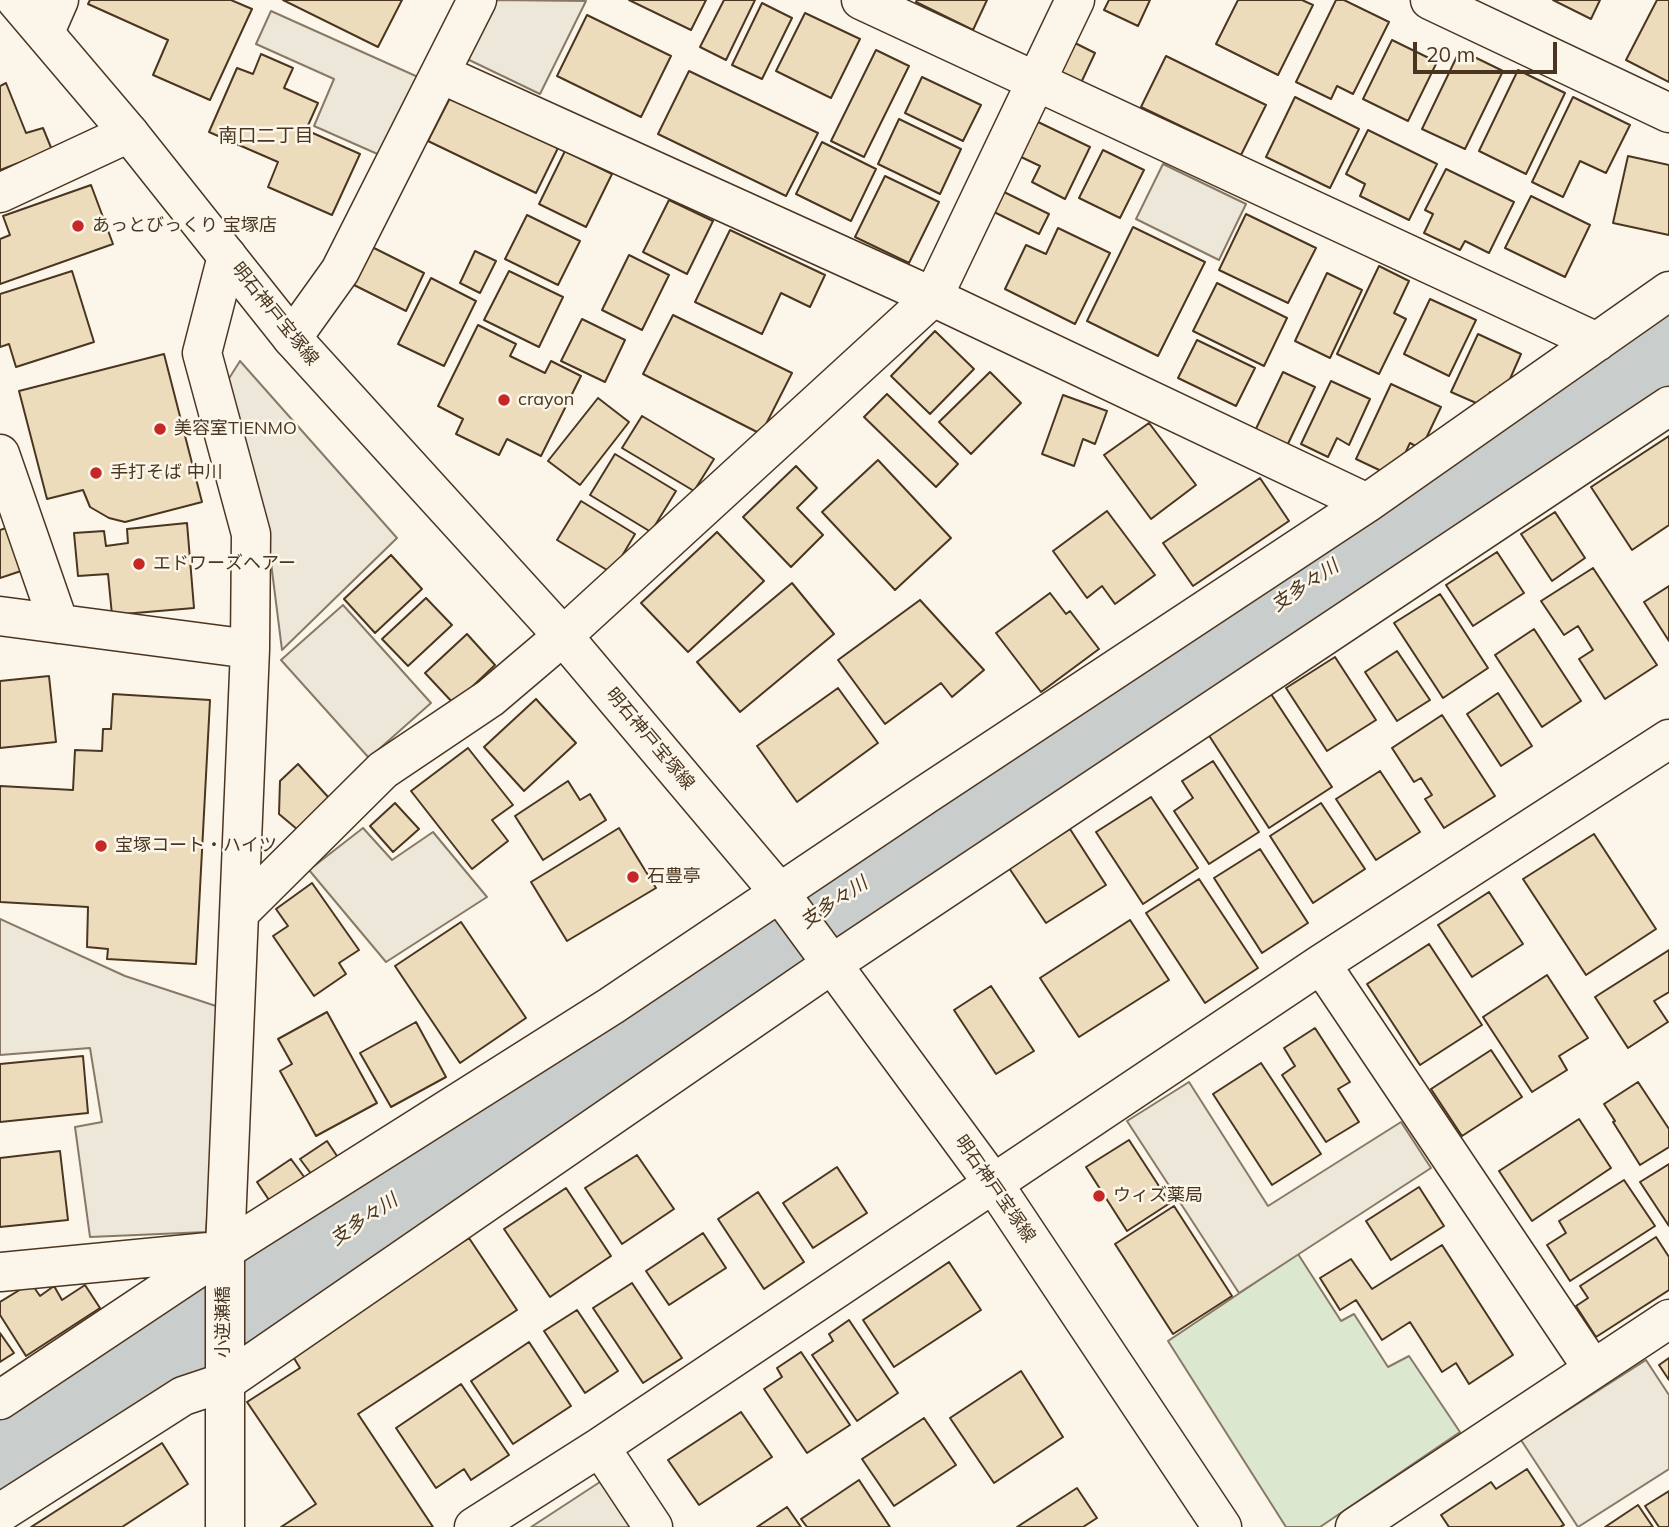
<!DOCTYPE html>
<meta charset="utf-8">
<style>
body{margin:0}
#map{position:relative;width:1669px;height:1527px;overflow:hidden;background:#fbf6e9;font-family:Mulish,sans-serif}
canvas{display:block}
.scale{position:absolute;left:1413px;top:42px;width:144px;height:32px;box-sizing:border-box;border:4px solid #4a3520;border-top:0;padding-left:9px;font-size:21px;line-height:24px;white-space:nowrap;color:#4a3520;-webkit-text-stroke:5px #fbf6e9;paint-order:stroke}
</style>
<div id="map">
<canvas width="1669" height="1527"></canvas>
<div class="scale">20 m</div>
</div>
<script>
const ctx = document.querySelector('canvas').getContext('2d');
ctx.lineJoin = 'round';
function fill(path, color) { ctx.fillStyle = color; ctx.fill(path, 'evenodd'); }
const toPath = rows => new Path2D(rows.map(r => 'M' + r).join(''));
function trace(path, color, width, dash) { ctx.strokeStyle = color; ctx.lineWidth = width; ctx.lineCap = dash ? 'butt' : 'round'; ctx.setLineDash(dash || []); ctx.stroke(path); }
function label(font, color, halo, rows, align = 'center') {
  ctx.font = font + ' Mulish,"Noto Sans JP",sans-serif'; ctx.lineWidth = 5; ctx.setLineDash([]); ctx.textBaseline = 'middle'; ctx.strokeStyle = halo; ctx.fillStyle = color; for (const [text, x, y, turn = 0] of rows) {
    ctx.save(); ctx.translate(x, y); ctx.rotate((+turn || 0) * Math.PI / 180); ctx.textAlign = isNaN(turn) ? turn : align; if (halo) ctx.strokeText(text, 0, 0); ctx.fillText(text, 0, 0); ctx.restore();
  }
}
const green = toPath([
 [1298,1254,1341,1321,1354,1314,1388,1367,1409,1356,1460,1432,1320,1527,1286,1527,1168,1341,1298,1254]
]);
const parking = toPath([
 [494,0,586,1,540,94,465,58,494,0],
 [271,11,418,77,382,156,314,126,334,79,256,44,271,11],
 [1163,164,1246,204,1219,260,1136,219,1163,164],
 [240,361,397,538,282,650,267,531,228,380,240,361],
 [343,605,431,703,369,758,281,660,343,605],
 [363,828,392,860,433,832,487,897,386,962,309,870,363,828],
 [0,919,125,976,222,1008,206,1232,90,1237,75,1127,102,1122,90,1048,0,1055,0,919],
 [1189,1082,1268,1206,1401,1122,1431,1168,1239,1293,1127,1121,1189,1082],
 [1646,1360,1669,1395,1669,1469,1578,1527,1521,1440,1646,1360],
 [603,1480,634,1527,531,1527,603,1480]
]);
const river = toPath([
 [0,1466,99,1401,1669,341]
]);
const building = toPath([
 [90,0,231,0,252,9,210,100,153,75,168,40,88,4,90,0],
 [283,0,402,0,378,47,283,0],
 [629,0,706,0,691,30,629,0],
 [724,0,755,0,726,60,700,47,724,0],
 [917,0,987,0,973,30,916,2,917,0],
 [1109,0,1150,0,1138,26,1104,10,1109,0],
 [1238,0,1302,0,1313,5,1278,75,1216,44,1238,0],
 [1336,0,1344,0,1389,22,1353,94,1337,86,1331,99,1296,82,1336,0],
 [1553,0,1600,0,1591,19,1553,0],
 [1657,0,1669,0,1669,82,1626,60,1657,0],
 [762,3,792,18,762,79,732,65,762,3],
 [805,13,860,39,831,98,776,71,805,13],
 [587,15,671,56,641,117,557,76,587,15],
 [1392,40,1437,62,1408,121,1363,99,1392,40],
 [1075,43,1095,53,1080,85,1060,75,1075,43],
 [876,50,909,66,864,157,831,141,876,50],
 [1460,50,1503,71,1465,149,1422,129,1460,50],
 [261,54,293,68,284,88,318,103,306,130,360,154,332,215,268,187,278,162,209,132,237,68,253,74,261,54],
 [1166,56,1266,105,1241,155,1141,107,1166,56],
 [1518,70,1565,93,1526,174,1479,151,1518,70],
 [689,71,818,133,786,196,658,134,689,71],
 [922,77,981,105,963,141,905,113,922,77],
 [6,83,26,133,43,128,52,150,0,170,0,86,6,83],
 [451,96,558,148,536,193,428,141,451,96],
 [1295,97,1359,129,1330,188,1266,157,1295,97],
 [1573,97,1630,125,1606,173,1580,161,1563,197,1532,182,1573,97],
 [899,119,961,149,940,194,878,164,899,119],
 [1036,121,1090,147,1065,199,1032,182,1040,166,1019,156,1036,121],
 [1368,130,1437,164,1409,220,1360,196,1365,184,1346,174,1368,130],
 [822,142,876,169,851,221,796,194,822,142],
 [1103,150,1144,170,1120,218,1079,198,1103,150],
 [565,151,612,174,586,227,539,204,565,151],
 [1628,156,1669,165,1669,235,1613,223,1628,156],
 [1446,169,1514,202,1489,253,1465,241,1460,250,1424,233,1433,214,1425,210,1446,169],
 [885,176,939,202,909,263,855,237,885,176],
 [91,185,113,244,0,284,0,239,10,235,3,216,91,185],
 [1004,192,1049,214,1039,234,994,212,1004,192],
 [1531,196,1590,225,1565,277,1505,248,1531,196],
 [669,200,713,221,687,274,643,252,669,200],
 [1246,214,1316,248,1288,303,1219,270,1246,214],
 [527,215,580,241,558,285,505,259,527,215],
 [1133,227,1205,262,1158,356,1087,321,1133,227],
 [1058,228,1110,253,1075,324,1005,289,1026,245,1046,254,1058,228],
 [730,230,825,275,810,307,781,293,762,334,695,302,730,230],
 [372,247,424,273,406,311,354,285,372,247],
 [475,251,496,261,480,293,460,283,475,251],
 [629,255,669,275,642,330,602,310,629,255],
 [1379,266,1409,281,1394,313,1406,319,1379,374,1337,354,1379,266],
 [72,271,94,342,16,367,9,344,0,347,0,294,72,271],
 [509,271,563,297,539,347,484,320,509,271],
 [1327,273,1362,290,1330,358,1295,341,1327,273],
 [431,278,476,301,444,366,398,344,431,278],
 [1217,283,1287,318,1264,366,1193,331,1217,283],
 [1430,299,1476,320,1449,376,1404,354,1430,299],
 [673,315,792,373,761,434,643,374,673,315],
 [582,319,625,340,605,382,561,361,582,319],
 [478,325,516,344,510,356,545,373,551,361,581,376,541,456,507,439,499,455,456,434,463,419,438,406,478,325],
 [935,331,974,369,930,414,891,376,935,331],
 [1478,334,1521,354,1502,397,1490,392,1483,406,1451,392,1478,334],
 [1197,340,1255,368,1236,406,1178,378,1197,340],
 [164,354,202,502,125,522,109,518,90,507,83,490,47,499,19,391,164,354],
 [990,372,1021,403,971,454,939,422,990,372],
 [1283,372,1315,387,1285,450,1253,435,1283,372],
 [1331,381,1370,399,1349,445,1337,438,1328,457,1301,444,1331,381],
 [1391,384,1441,407,1421,449,1410,443,1394,477,1356,459,1391,384],
 [887,394,958,464,936,487,864,417,887,394],
 [1063,395,1107,411,1095,444,1083,439,1074,466,1042,454,1063,395],
 [598,398,629,422,580,485,548,461,598,398],
 [642,416,714,459,694,491,622,448,642,416],
 [1149,423,1196,485,1151,519,1104,455,1149,423],
 [1669,436,1669,525,1632,550,1591,487,1669,436],
 [615,454,676,491,651,532,590,495,615,454],
 [878,460,951,538,895,590,822,512,878,460],
 [796,466,817,488,797,508,823,535,791,567,743,517,796,466],
 [1260,478,1289,521,1193,586,1163,543,1260,478],
 [581,501,635,534,612,573,557,540,581,501],
 [1107,511,1155,575,1115,604,1102,586,1087,598,1053,551,1107,511],
 [1555,512,1585,558,1552,581,1521,534,1555,512],
 [187,523,194,608,112,615,108,574,78,576,74,533,104,531,106,546,128,543,127,529,187,523],
 [6,528,21,571,0,578,0,530,6,528],
 [717,532,764,581,688,652,641,603,717,532],
 [1497,552,1524,593,1473,626,1446,585,1497,552],
 [391,555,422,589,375,633,344,599,391,555],
 [1593,568,1657,665,1605,699,1579,659,1593,650,1578,626,1564,635,1541,601,1593,568],
 [792,583,834,634,740,712,697,662,792,583],
 [1669,586,1669,641,1644,602,1669,586],
 [1050,593,1066,614,1070,611,1099,649,1041,692,996,633,1050,593],
 [1440,594,1488,668,1443,698,1394,623,1440,594],
 [426,598,452,625,408,666,382,639,426,598],
 [920,600,984,670,952,697,941,683,885,724,838,660,920,600],
 [1534,629,1581,701,1542,727,1495,655,1534,629],
 [467,634,495,665,454,704,425,673,467,634],
 [1397,651,1430,700,1397,721,1365,672,1397,651],
 [1335,657,1376,720,1327,751,1286,688,1335,657],
 [49,676,56,742,0,748,0,681,49,676],
 [838,688,878,743,797,802,757,746,838,688],
 [1498,693,1532,746,1501,766,1467,714,1498,693],
 [113,694,210,700,196,964,107,959,108,949,87,947,88,907,0,902,0,786,73,790,75,750,102,751,103,729,111,729,113,694],
 [1271,694,1332,787,1269,828,1208,734,1271,694],
 [536,699,576,743,524,791,484,747,536,699],
 [1442,715,1495,796,1444,828,1425,799,1432,795,1421,778,1414,782,1392,748,1442,715],
 [468,748,513,805,492,820,508,841,472,869,411,791,468,748],
 [1213,761,1259,832,1209,864,1174,811,1193,798,1182,781,1213,761],
 [298,764,329,798,298,830,279,814,280,781,298,764],
 [1380,771,1420,832,1376,860,1336,799,1380,771],
 [568,781,580,800,590,794,606,820,543,860,515,816,568,781],
 [1151,797,1198,868,1143,904,1096,832,1151,797],
 [395,803,419,829,393,852,370,826,395,803],
 [1321,803,1365,869,1313,903,1270,836,1321,803],
 [619,828,656,888,567,941,531,882,619,828],
 [1070,829,1106,885,1046,923,1009,868,1070,829],
 [1594,834,1656,929,1586,975,1523,879,1594,834],
 [1260,849,1308,923,1262,953,1214,878,1260,849],
 [1199,879,1258,968,1205,1003,1146,913,1199,879],
 [312,883,359,950,339,963,346,974,314,996,273,936,288,926,276,909,312,883],
 [1489,892,1523,944,1472,977,1438,925,1489,892],
 [1130,920,1169,980,1079,1037,1040,978,1130,920],
 [461,922,526,1018,460,1063,395,966,461,922],
 [1429,944,1482,1025,1420,1065,1367,984,1429,944],
 [1669,950,1669,992,1654,1001,1668,1022,1628,1048,1595,997,1669,950],
 [1547,975,1588,1038,1559,1056,1567,1070,1532,1092,1483,1017,1547,975],
 [991,986,1034,1051,996,1074,954,1010,991,986],
 [327,1012,377,1103,316,1136,280,1071,292,1064,278,1039,327,1012],
 [416,1022,446,1077,391,1107,360,1053,416,1022],
 [1315,1028,1350,1082,1338,1089,1359,1122,1326,1142,1282,1075,1295,1066,1284,1048,1315,1028],
 [1491,1050,1522,1097,1462,1136,1431,1089,1491,1050],
 [83,1056,88,1113,0,1122,0,1064,83,1056],
 [1261,1063,1321,1154,1272,1185,1213,1094,1261,1063],
 [1638,1082,1669,1129,1669,1147,1640,1165,1613,1122,1615,1121,1604,1104,1638,1082],
 [1579,1119,1611,1168,1532,1221,1499,1171,1579,1119],
 [1129,1140,1170,1203,1127,1231,1086,1167,1129,1140],
 [327,1141,341,1162,315,1179,300,1159,327,1141],
 [60,1151,68,1220,0,1227,0,1158,60,1151],
 [637,1155,674,1209,622,1244,585,1188,637,1155],
 [291,1159,310,1185,275,1209,257,1182,291,1159],
 [1669,1164,1669,1226,1640,1182,1669,1164],
 [837,1167,867,1213,813,1248,783,1203,837,1167],
 [1624,1180,1655,1226,1570,1281,1547,1245,1566,1233,1559,1221,1624,1180],
 [1419,1187,1444,1226,1391,1260,1366,1221,1419,1187],
 [566,1188,611,1256,550,1297,504,1229,566,1188],
 [758,1192,804,1262,764,1289,718,1219,758,1192],
 [1174,1206,1232,1296,1173,1334,1115,1244,1174,1206],
 [703,1233,726,1268,669,1305,646,1271,703,1233],
 [1656,1237,1669,1257,1669,1290,1596,1337,1576,1306,1588,1298,1580,1286,1656,1237],
 [469,1238,517,1310,358,1414,433,1527,281,1527,316,1504,247,1402,300,1368,292,1355,469,1238],
 [1442,1245,1513,1355,1469,1384,1456,1363,1442,1372,1410,1322,1382,1340,1356,1300,1340,1310,1320,1278,1351,1259,1372,1289,1442,1245],
 [949,1262,981,1310,894,1367,863,1320,949,1262],
 [31,1283,40,1296,54,1286,62,1300,85,1285,100,1308,26,1356,0,1315,0,1302,31,1283],
 [632,1283,682,1358,643,1383,593,1308,632,1283],
 [577,1310,618,1371,585,1393,544,1331,577,1310],
 [849,1320,898,1393,857,1421,812,1355,833,1341,829,1334,849,1320],
 [0,1333,14,1353,0,1362,0,1333],
 [529,1342,571,1406,513,1444,471,1381,529,1342],
 [801,1352,850,1425,807,1453,764,1389,782,1377,777,1368,801,1352],
 [1669,1358,1669,1380,1659,1365,1669,1358],
 [1021,1371,1063,1437,994,1483,950,1418,1021,1371],
 [461,1384,509,1455,471,1480,464,1469,436,1488,396,1428,461,1384],
 [741,1412,772,1457,699,1505,668,1460,741,1412],
 [924,1418,956,1465,894,1506,862,1459,924,1418],
 [162,1443,188,1484,122,1527,31,1527,162,1443],
 [1527,1469,1564,1525,1560,1527,1449,1527,1441,1515,1491,1482,1496,1489,1527,1469],
 [859,1480,890,1527,807,1527,801,1519,859,1480],
 [1077,1488,1097,1518,1083,1527,1017,1527,1077,1488],
 [1669,1491,1669,1527,1659,1527,1645,1506,1669,1491],
 [1638,1505,1653,1527,1605,1527,1638,1505],
 [787,1507,801,1527,757,1527,787,1507]
]);
const street = toPath([
 [861,0,1597,342],
 [1430,0,1669,113],
 [45,32,59,0],
 [441,74,933,297,1367,503],
 [0,193,129,133],
 [292,338,340,271,477,0],
 [0,454,59,624],
 [0,616,250,649],
 [239,913,383,770,490,698,563,636,933,297,1075,0],
 [1321,964,1593,1369],
 [0,1272,219,1251],
 [0,1400,225,1250,611,1006,925,795,1367,503,1669,291],
 [600,1447,653,1527],
 [0,1513,183,1396,225,1382,832,964,1669,406],
 [225,1527,225,1250,250,649,251,534,202,353,227,256],
 [474,1527,600,1447,1321,964,1669,739],
 [1355,1527,1669,1319]
]);
const primary = toPath([
 [16,0,129,133,292,338,563,636,779,892,993,1183,1222,1527]
]);
const markers = [
 [78,226,7,"#c62828"],
 [504,400,7,"#c62828"],
 [160,429,7,"#c62828"],
 [96,473,7,"#c62828"],
 [139,564,7,"#c62828"],
 [101,846,7,"#c62828"],
 [633,877,7,"#c62828"],
 [1099,1196,7,"#c62828"]
];
const poiNames = [
 ["あっとびっくり 宝塚店",92,226],
 ["crayon",518,400],
 ["美容室TIENMO",174,429],
 ["手打そば 中川",110,473],
 ["エドワーズヘアー",153,564],
 ["宝塚コート・ハイツ",115,846],
 ["石豊亭",647,877],
 ["ウィズ薬局",1113,1196]
];
const streetNames = [
 ["明石神戸宝塚線",275,314,51],
 ["明石神戸宝塚線",650,739,50],
 ["明石神戸宝塚線",995,1189,55],
 ["小逆瀬橋",224,1322,-90]
];
const neighbourhoodNames = [
 ["南口二丁目",266,136]
];
const waterNames = [
 ["支多々川",1305,586,-34],
 ["支多々川",834,903,-34],
 ["支多々川",364,1220,-34]
];
fill(green, '#dce7d0');
trace(green, '#887966', 2);
fill(parking, '#ede7d9');
trace(parking, '#887966', 2);
trace(river, '#c9cecd', 86);
fill(building, '#ecdcbc');
trace(building, '#4a3520', 2);
trace(street, '#4a3520', 41);
trace(primary, '#4a3520', 41);
trace(street, '#fbf6e9', 38);
trace(primary, '#fbf6e9', 38);
for (const [x, y, r, color] of markers) { const dot = new Path2D(); dot.arc(x, y, r, 0, 2 * Math.PI); ctx.fillStyle = color; ctx.fill(dot); trace(dot, '#fbf6e9', 2.5); }
label('18px', '#4a3520', '#fbf6e9', poiNames, 'left');
label('18px', '#4a3520', '#fbf6e9', streetNames);
label('19px', '#4a3520', '#fbf6e9', neighbourhoodNames);
label('italic 19px', '#4a3520', '#fbf6e9', waterNames);
</script>
